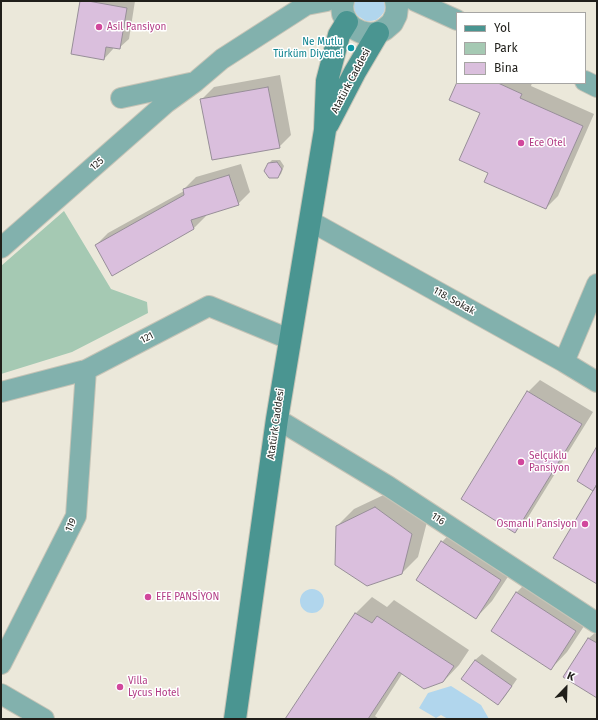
<!DOCTYPE html>
<meta charset="utf-8">
<style>
body{margin:0}
#map{position:relative;width:598px;height:720px;overflow:hidden;background:#ebe8da;font-family:"Fira Sans",sans-serif}
canvas{display:block}
.frame{position:absolute;inset:0;border:2px solid #201f1a;pointer-events:none}
.legend{position:absolute;left:456px;top:12px;width:130px;height:72px;box-sizing:border-box;background:#fff;border:1px solid #a6a5a3;margin:0;padding:5px 7px;list-style:none;font-size:12px;color:#201f1a}
.legend li{display:flex;align-items:center;gap:8px;height:20px}
.legend b{width:20px;border:1px solid #a6a5a3}
.north{position:absolute;left:546px;top:668px;width:40px;height:40px;-webkit-text-stroke:3px #fff;paint-order:stroke;rotate:23deg;font-size:11px;font-weight:700;line-height:16px;text-align:center;color:#201f1a}
.north::after{content:'';display:block;margin:auto;width:14px;height:18px;background:#201f1a;clip-path:polygon(50% 0,100% 100%,50% 72%,0 100%)}
</style>
<div id="map">
<canvas width="598" height="720"></canvas>
<div class="frame"></div>
<ul class="legend">
<li><b style="height:5px;background:#4a9591"></b>Yol</li>
<li><b style="height:11px;background:#a5c9b3"></b>Park</li>
<li><b style="height:11px;background:#dabfdd"></b>Bina</li>
</ul>
<div class="north">K</div>
</div>
<script>
const ctx = document.querySelector('canvas').getContext('2d');
ctx.lineJoin = 'round';
function fill(path, color) { ctx.fillStyle = color; ctx.fill(path, 'evenodd'); }
const toPath = rows => new Path2D(rows.map(r => 'M' + r).join(''));
function trace(path, color, width, dash) { ctx.strokeStyle = color; ctx.lineWidth = width; ctx.lineCap = dash ? 'butt' : 'round'; ctx.setLineDash(dash || []); ctx.stroke(path); }
function label(font, color, halo, rows, align = 'center') {
  ctx.font = font + ' "Fira Sans",sans-serif'; ctx.lineWidth = 3; ctx.setLineDash([]); ctx.textBaseline = 'middle'; ctx.strokeStyle = halo; ctx.fillStyle = color; for (const [text, x, y, turn = 0] of rows) {
    ctx.save(); ctx.translate(x, y); ctx.rotate((+turn || 0) * Math.PI / 180); ctx.textAlign = isNaN(turn) ? turn : align; if (halo) ctx.strokeText(text, 0, 0); ctx.fillText(text, 0, 0); ctx.restore();
  }
}
const green = toPath([
 [64,211,111,289,147,302,148,313,72,352,1,374,1,266]
]);
const water = toPath([
 [354,1,384,1,385,7,384,12,381,16,376,20,371,21,366,21,358,16,355,12,354,7],
 '300 601a12 12 0 1 1 24 0a12 12 0 1 1-24 0Z',
 [451,686,481,705,489,719,448,719,441,715,436,718,419,708,428,693]
]);
const shadow = toPath([
 [81,1,135,1,129,39,119,48,113,47,113,49,104,59],
 [280,75,291,135,279,147,202,99,214,87],
 [458,83,532,83,531,86,594,114,558,196,546,208,489,173,481,112],
 [272,160,280,160,284,166,281,174,278,177,269,163],
 [241,164,250,192,238,204,205,214,206,216,194,228,96,245,108,233,184,191,184,189,196,177],
 [540,380,593,412,527,519,515,531,528,392],
 [392,491,428,518,418,557,401,574,337,526,354,509],
 [458,525,517,563,492,601,476,618,442,542],
 [533,576,592,614,567,652,551,669,516,593],
 [372,597,387,607,394,600,469,650,459,665,443,682,402,674,375,716,379,719,287,719,356,613],
 [597,631,597,697,565,676,589,638],
 [482,654,517,679,504,698,498,704,475,660]
]);
const building = toPath([
 [80,1,88,1,127,8,120,49,106,47,104,60,71,54,80,1],
 [457,82,457,83,498,83,522,94,520,98,583,126,546,209,484,182,488,173,459,160,480,113,449,100,457,82],
 [268,87,280,148,212,160,200,99,268,87],
 [277,162,282,169,278,178,269,178,264,171,268,163,277,162],
 [229,175,239,205,191,220,194,229,112,276,95,245,184,195,183,189,229,175],
 [527,391,582,424,515,533,461,499,527,391],
 [597,446,597,484,593,491,577,481,597,446],
 [597,484,597,584,553,558,597,484],
 [375,507,412,534,402,574,367,586,335,565,336,526,375,507],
 [441,541,501,580,476,619,416,580,441,541],
 [516,592,576,631,551,670,491,631,516,592],
 [355,613,372,623,377,616,454,666,443,682,424,689,399,672,368,719,285,719,355,613],
 [588,638,597,643,597,698,563,677,588,638],
 [475,660,512,686,498,705,461,679,475,660]
]);
const minor = toPath([
 [415,1,457,20],
 [585,81,597,87],
 [121,98,195,82,222,59,306,5,327,1],
 [310,221,564,362,597,382],
 [1,248,166,103,195,82],
 [564,362,597,284],
 [1,392,86,370,209,306,289,339],
 [277,419,388,486,597,623],
 [1,664,76,516,86,370],
 [1,694,44,719]
]);
const tertiary = toPath([
 [343,1,342,6,343,14,347,22,353,28,361,32,369,34,378,33,385,29,392,23,396,15,397,7,396,1]
]);
const secondary = toPath([
 [328,124,355,72,378,33],
 [235,719,277,419,325,130,327,81,339,35,347,22]
]);
const markers = [
 [99,27,4,"#d1479c"],
 [351,48,4,"#0f9aa8"],
 [521,143,4,"#d1479c"],
 [521,462,4,"#d1479c"],
 [585,524,4,"#d1479c"],
 [148,597,4,"#d1479c"],
 [120,687,4,"#d1479c"]
];
const hotelNames = [
 ["Asil Pansiyon",107,27],
 ["Ece Otel",529,143],
 ["Selçuklu",529,456],
 ["Pansiyon",529,468],
 ["Osmanlı Pansiyon",577,524,"right"],
 ["EFE PANSİYON",156,597],
 ["Villa",128,681],
 ["Lycus Hotel",128,693]
];
const cultureNames = [
 ["Ne Mutlu",343,42],
 ["Türküm Diyene!",343,54]
];
const streetNames = [
 ["Atatürk Caddesi",351,81,-62],
 ["125",97,164,-41],
 ["118. Sokak",454,301,29],
 ["121",147,338,-27],
 ["Atatürk Caddesi",276,424,-82],
 ["116",438,519,33],
 ["119",71,525,-65]
];
fill(green, '#a5c9b3');
fill(water, '#b1d6ed');
fill(shadow, '#0003');
fill(building, '#dabfdd');
trace(building, '#978e98', 1);
trace(minor, '#c6c4b7', 22);
trace(tertiary, '#c6c4b7', 24);
trace(secondary, '#c6c4b7', 24);
trace(minor, '#82b1ad', 20);
trace(tertiary, '#82b1ad', 22);
trace(secondary, '#4a9591', 22);
for (const [x, y, r, color] of markers) { const dot = new Path2D(); dot.arc(x, y, r, 0, 2 * Math.PI); ctx.fillStyle = color; ctx.fill(dot); trace(dot, '#fff', 1.5); }
label('10px', '#b23c85', '#fff', hotelNames, 'left');
label('10px', '#0d838f', '#fff', cultureNames, 'right');
label('10px', '#201f1a', '#fff', streetNames);
</script>
